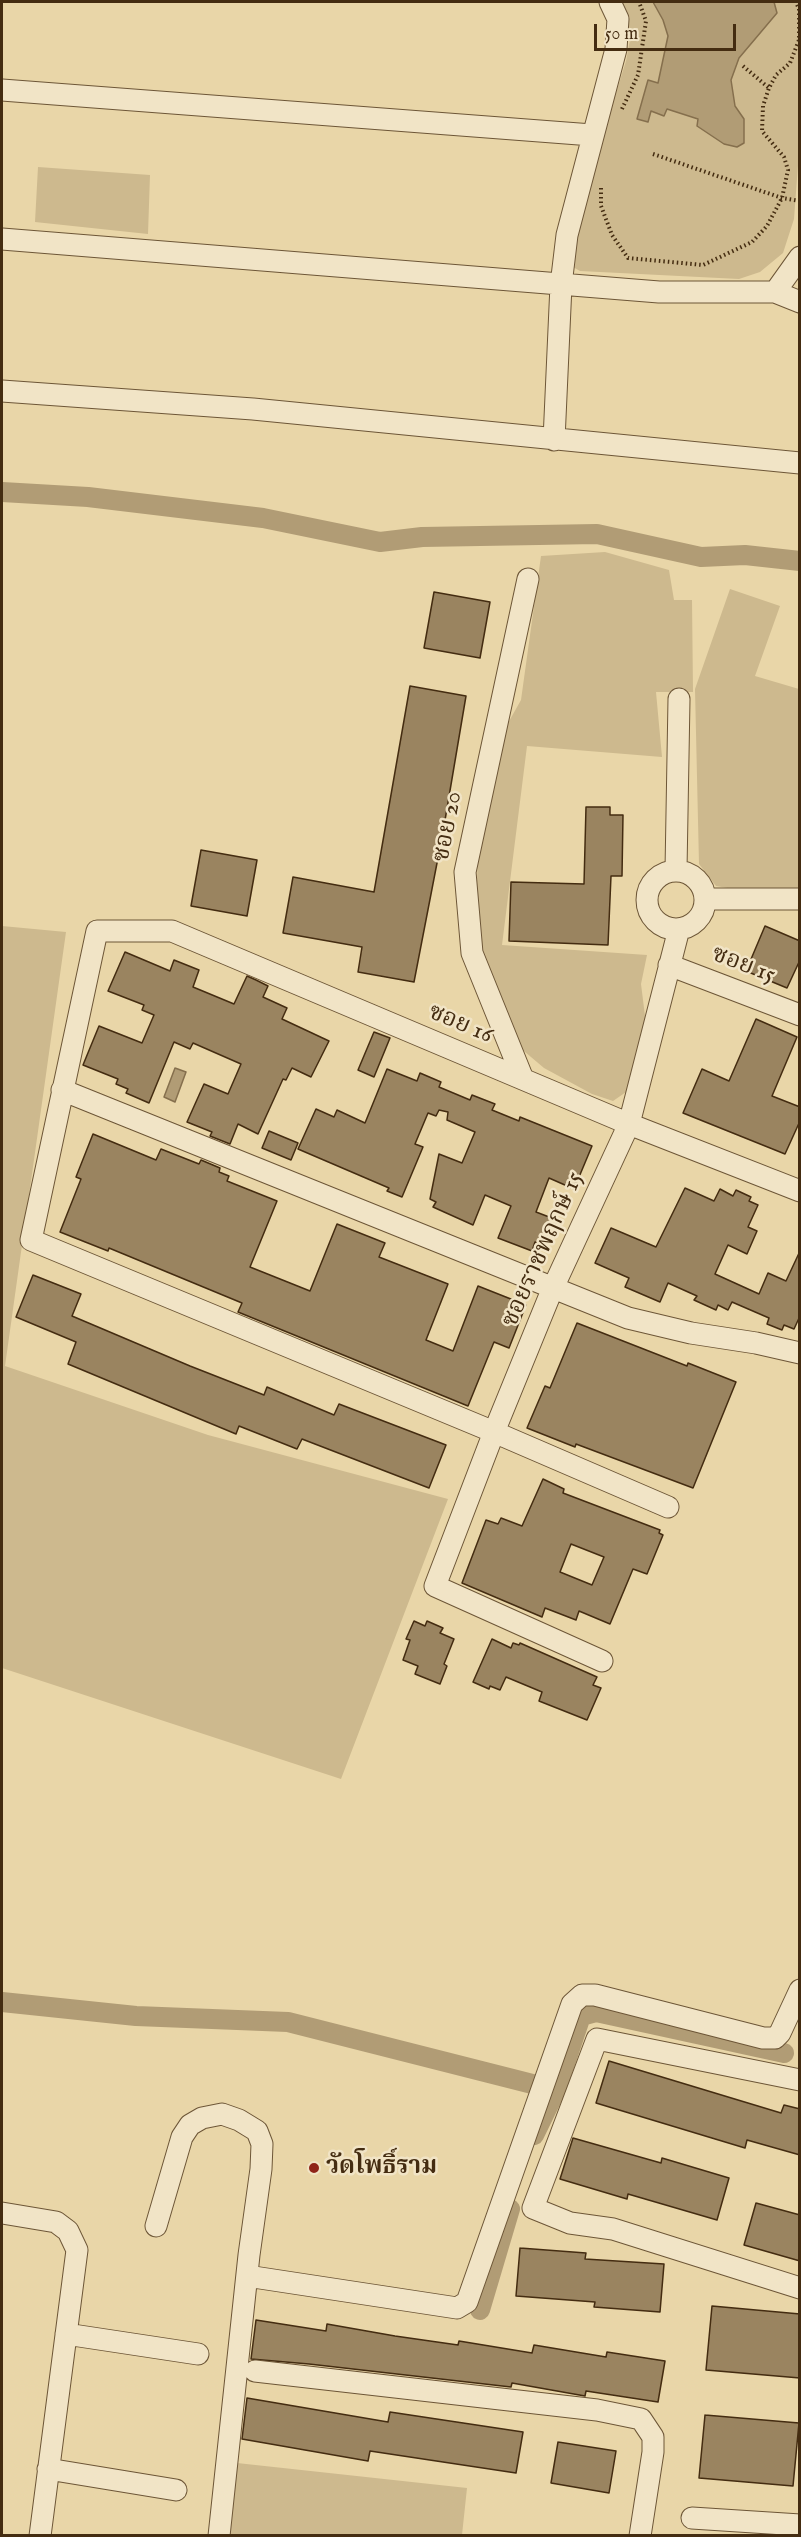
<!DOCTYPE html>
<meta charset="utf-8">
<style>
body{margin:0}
#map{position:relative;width:801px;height:2537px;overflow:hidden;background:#e9d6a8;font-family:"IM FELL English",serif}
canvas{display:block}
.frame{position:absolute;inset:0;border:3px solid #442c11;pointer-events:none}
.scale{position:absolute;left:594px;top:24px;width:142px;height:27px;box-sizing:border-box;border:3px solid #442c11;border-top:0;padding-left:8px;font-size:18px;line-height:21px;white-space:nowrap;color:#442c11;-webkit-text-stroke:4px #f1e4c6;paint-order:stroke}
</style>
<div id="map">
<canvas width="801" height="2537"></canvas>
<div class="frame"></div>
<div class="scale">50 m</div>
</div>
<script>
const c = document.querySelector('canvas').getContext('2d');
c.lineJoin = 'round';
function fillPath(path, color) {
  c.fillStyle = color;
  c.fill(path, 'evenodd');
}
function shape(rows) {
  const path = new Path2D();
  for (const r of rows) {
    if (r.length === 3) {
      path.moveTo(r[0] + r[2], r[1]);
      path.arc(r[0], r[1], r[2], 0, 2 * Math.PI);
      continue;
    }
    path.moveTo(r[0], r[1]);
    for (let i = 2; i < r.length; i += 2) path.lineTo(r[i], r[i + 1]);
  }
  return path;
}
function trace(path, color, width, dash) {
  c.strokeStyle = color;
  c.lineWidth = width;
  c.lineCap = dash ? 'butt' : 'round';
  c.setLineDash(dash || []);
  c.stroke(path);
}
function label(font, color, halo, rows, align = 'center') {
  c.font = font + ' "IM FELL English","Noto Serif Thai",serif';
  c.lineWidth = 5;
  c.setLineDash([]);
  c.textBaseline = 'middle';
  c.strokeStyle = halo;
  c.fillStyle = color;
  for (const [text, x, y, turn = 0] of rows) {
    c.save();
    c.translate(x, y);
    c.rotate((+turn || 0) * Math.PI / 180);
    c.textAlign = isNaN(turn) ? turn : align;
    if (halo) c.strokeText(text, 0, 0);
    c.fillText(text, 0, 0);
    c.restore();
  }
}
const green = shape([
 [622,2,799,2,799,152,794,219,783,253,760,272,739,279,580,271,573,267,574,240,583,198,626,61,631,34],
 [38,167,150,175,148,234,35,222],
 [605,552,669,570,674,600,692,600,693,692,656,692,662,757,527,746,502,945,647,955,641,984,646,1024,629,1090,613,1101,592,1094,544,1068,518,1046,475,936,478,851,503,732,521,700,541,556],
 [730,589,780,606,755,676,799,689,799,892,739,890,716,886,699,864,695,689],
 [2,926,66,932,5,1366,208,1435,448,1499,341,1779,2,1668],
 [237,2463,467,2488,462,2535,228,2536]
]);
const water = shape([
 [653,2,774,2,777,13,739,58,731,80,735,106,744,119,744,143,737,147,724,144,697,126,698,119,667,109,664,116,651,111,648,122,637,119,648,80,658,83,668,36,663,20,653,2],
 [175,1068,186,1072,175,1102,164,1097,175,1068]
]);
const canal = shape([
 [2,492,88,497,263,518,380,542,422,537,597,534,701,557,745,555,800,561],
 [2,2002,136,2016,288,2022,556,2090,581,2016,596,2012,784,2053],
 [534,2135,556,2090],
 [480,2310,510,2209]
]);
const building = shape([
 [434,592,490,602,480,658,424,648,434,592],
 [410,686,466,696,443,832,414,982,358,972,362,947,283,933,293,877,374,892,410,686],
 [586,807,610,807,610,815,623,815,622,876,611,876,608,945,509,941,511,882,584,884,586,807],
 [201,850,257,860,247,916,191,906,201,850],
 [765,926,800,941,800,960,787,988,746,971,765,926],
 [125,952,170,971,174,960,199,970,193,987,234,1004,247,976,256,980,268,986,263,997,287,1008,282,1019,329,1041,311,1077,292,1068,286,1080,283,1079,258,1134,238,1124,230,1144,210,1136,212,1132,187,1122,204,1084,228,1094,241,1064,193,1043,190,1049,174,1042,149,1103,126,1093,128,1089,116,1084,118,1079,83,1065,99,1026,142,1043,154,1015,142,1010,144,1005,108,991,125,952],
 [756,1019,797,1037,772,1096,800,1107,800,1121,785,1154,683,1113,702,1069,729,1081,756,1019],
 [374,1032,390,1038,374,1077,358,1070,374,1032],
 [387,1069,417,1081,420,1073,441,1082,439,1087,470,1100,472,1095,495,1104,492,1110,519,1121,520,1117,592,1146,574,1189,549,1178,536,1212,557,1220,546,1246,535,1242,532,1251,498,1238,511,1206,485,1195,473,1225,433,1207,436,1202,430,1199,439,1154,462,1163,475,1132,447,1120,448,1112,439,1110,436,1116,428,1113,415,1144,423,1147,402,1197,387,1191,389,1188,298,1149,316,1109,334,1117,337,1110,365,1123,387,1069],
 [269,1131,298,1143,291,1160,262,1148,269,1131],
 [93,1134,156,1160,161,1149,199,1164,201,1160,220,1168,219,1172,229,1176,227,1181,277,1201,250,1267,310,1291,337,1224,385,1243,379,1257,448,1284,426,1340,453,1351,478,1286,526,1305,509,1348,494,1342,468,1406,238,1312,242,1303,109,1248,108,1251,60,1232,81,1179,76,1177,93,1134],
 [685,1188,714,1201,720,1189,733,1196,736,1190,751,1197,749,1201,758,1205,748,1227,757,1231,747,1254,728,1245,715,1274,759,1294,768,1273,786,1281,800,1251,800,1316,794,1329,784,1325,782,1330,767,1324,769,1318,732,1302,728,1310,718,1305,716,1310,694,1300,697,1296,668,1283,660,1302,625,1287,629,1278,595,1263,611,1228,656,1247,685,1188],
 [33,1275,81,1294,72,1316,190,1366,264,1395,267,1387,334,1415,339,1404,446,1445,429,1488,302,1439,297,1449,239,1426,236,1434,68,1364,76,1342,16,1317,33,1275],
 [577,1323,687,1366,688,1363,736,1382,693,1488,576,1444,575,1447,527,1428,545,1386,550,1388,577,1323],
 [543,1479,564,1489,563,1493,660,1530,659,1533,663,1535,647,1574,633,1569,610,1624,579,1611,576,1620,545,1608,542,1617,462,1583,486,1520,498,1524,501,1518,522,1526,543,1479],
 [571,1544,604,1557,592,1585,560,1572,571,1544],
 [414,1621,425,1626,427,1621,443,1628,440,1633,454,1639,444,1664,447,1666,440,1684,415,1674,418,1666,403,1660,410,1640,406,1639,414,1621],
 [492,1639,511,1648,513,1643,519,1645,520,1643,597,1677,593,1685,601,1688,587,1720,539,1701,542,1692,506,1677,500,1690,490,1686,489,1689,473,1682,492,1639],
 [609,2061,781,2113,784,2105,800,2109,800,2155,747,2140,745,2148,596,2103,609,2061],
 [573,2138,661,2163,662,2158,729,2178,717,2220,628,2194,627,2199,560,2179,573,2138],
 [756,2203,800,2215,800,2261,744,2245,756,2203],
 [520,2248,586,2253,585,2259,664,2264,660,2312,594,2307,595,2302,516,2296,520,2248],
 [712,2306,800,2314,800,2378,706,2370,712,2306],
 [256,2320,326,2331,327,2324,395,2336,458,2345,459,2341,532,2353,534,2345,606,2357,607,2352,665,2361,658,2402,586,2391,585,2396,512,2383,511,2387,309,2364,251,2359,256,2320],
 [247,2398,388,2422,390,2412,523,2432,516,2473,370,2451,368,2461,242,2439,247,2398],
 [705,2415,799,2423,793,2486,699,2478,705,2415],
 [558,2442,616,2451,609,2493,551,2483,558,2442]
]);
const path = shape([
 [743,66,769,88],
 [622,109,638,75,646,21,639,2],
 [653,154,782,198,800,201],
 [601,188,601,206,612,235,628,258,703,265,752,242,767,226,782,198,788,170,784,157,762,131,763,106,769,88,776,75,790,63,799,40,799,9,796,2]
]);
const street = shape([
 [2,90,592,135],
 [2,239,659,292,775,292,800,257],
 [775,292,800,302],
 [2,391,253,409,800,463],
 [554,440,561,285,567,235,616,49,618,19,610,2],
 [676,870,679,699],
 [676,900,29],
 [705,899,800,899],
 [669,965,800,1015],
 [523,1079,472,953,465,872,528,579],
 [62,1090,628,1318,691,1333,756,1343,800,1353],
 [668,1507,494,1432,31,1240,97,931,172,931,629,1124,800,1191],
 [602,1661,435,1586,494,1432,552,1290,629,1124,679,929],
 [800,2080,597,2039,533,2208,570,2223,613,2229,800,2288],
 [2,2213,56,2222,68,2231,77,2250,40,2536],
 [156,2226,182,2137,190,2125,202,2118,222,2114,239,2120,257,2131,262,2144,261,2169,249,2255,219,2536],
 [247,2276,457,2308,467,2302,572,2004,582,1995,595,1995,763,2038,775,2038,780,2033,800,1990],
 [66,2334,198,2354],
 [255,2371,597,2410,641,2419,653,2437,653,2452,640,2536],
 [48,2469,176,2490],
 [692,2518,800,2525]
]);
const markers = [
 [314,2168,6,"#8f2418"]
];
const streetNames = [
 ["ซอย 20",449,827,-79],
 ["ซอย 15",743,966,21],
 ["ซอย 16",460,1025,23],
 ["ซอยราชพฤกษ์ 15",544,1250,-66]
];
const poiNames = [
 ["วัดโพธิ์ราม",326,2168]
];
fillPath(green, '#cdb98e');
fillPath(water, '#b19c75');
trace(water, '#856f4d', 1.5);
trace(canal, '#b19c75', 20);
fillPath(building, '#9a8460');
trace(building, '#442c11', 1.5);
trace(street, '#6d5637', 23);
trace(path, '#442c11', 4, [1.5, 3]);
trace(street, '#f1e4c6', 21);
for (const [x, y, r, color] of markers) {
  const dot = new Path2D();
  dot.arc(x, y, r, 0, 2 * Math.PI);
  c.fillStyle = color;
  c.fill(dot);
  trace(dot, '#f1e4c6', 2);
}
label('24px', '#442c11', '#f1e4c6', streetNames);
label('bold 24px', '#442c11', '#f1e4c6', poiNames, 'left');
</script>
